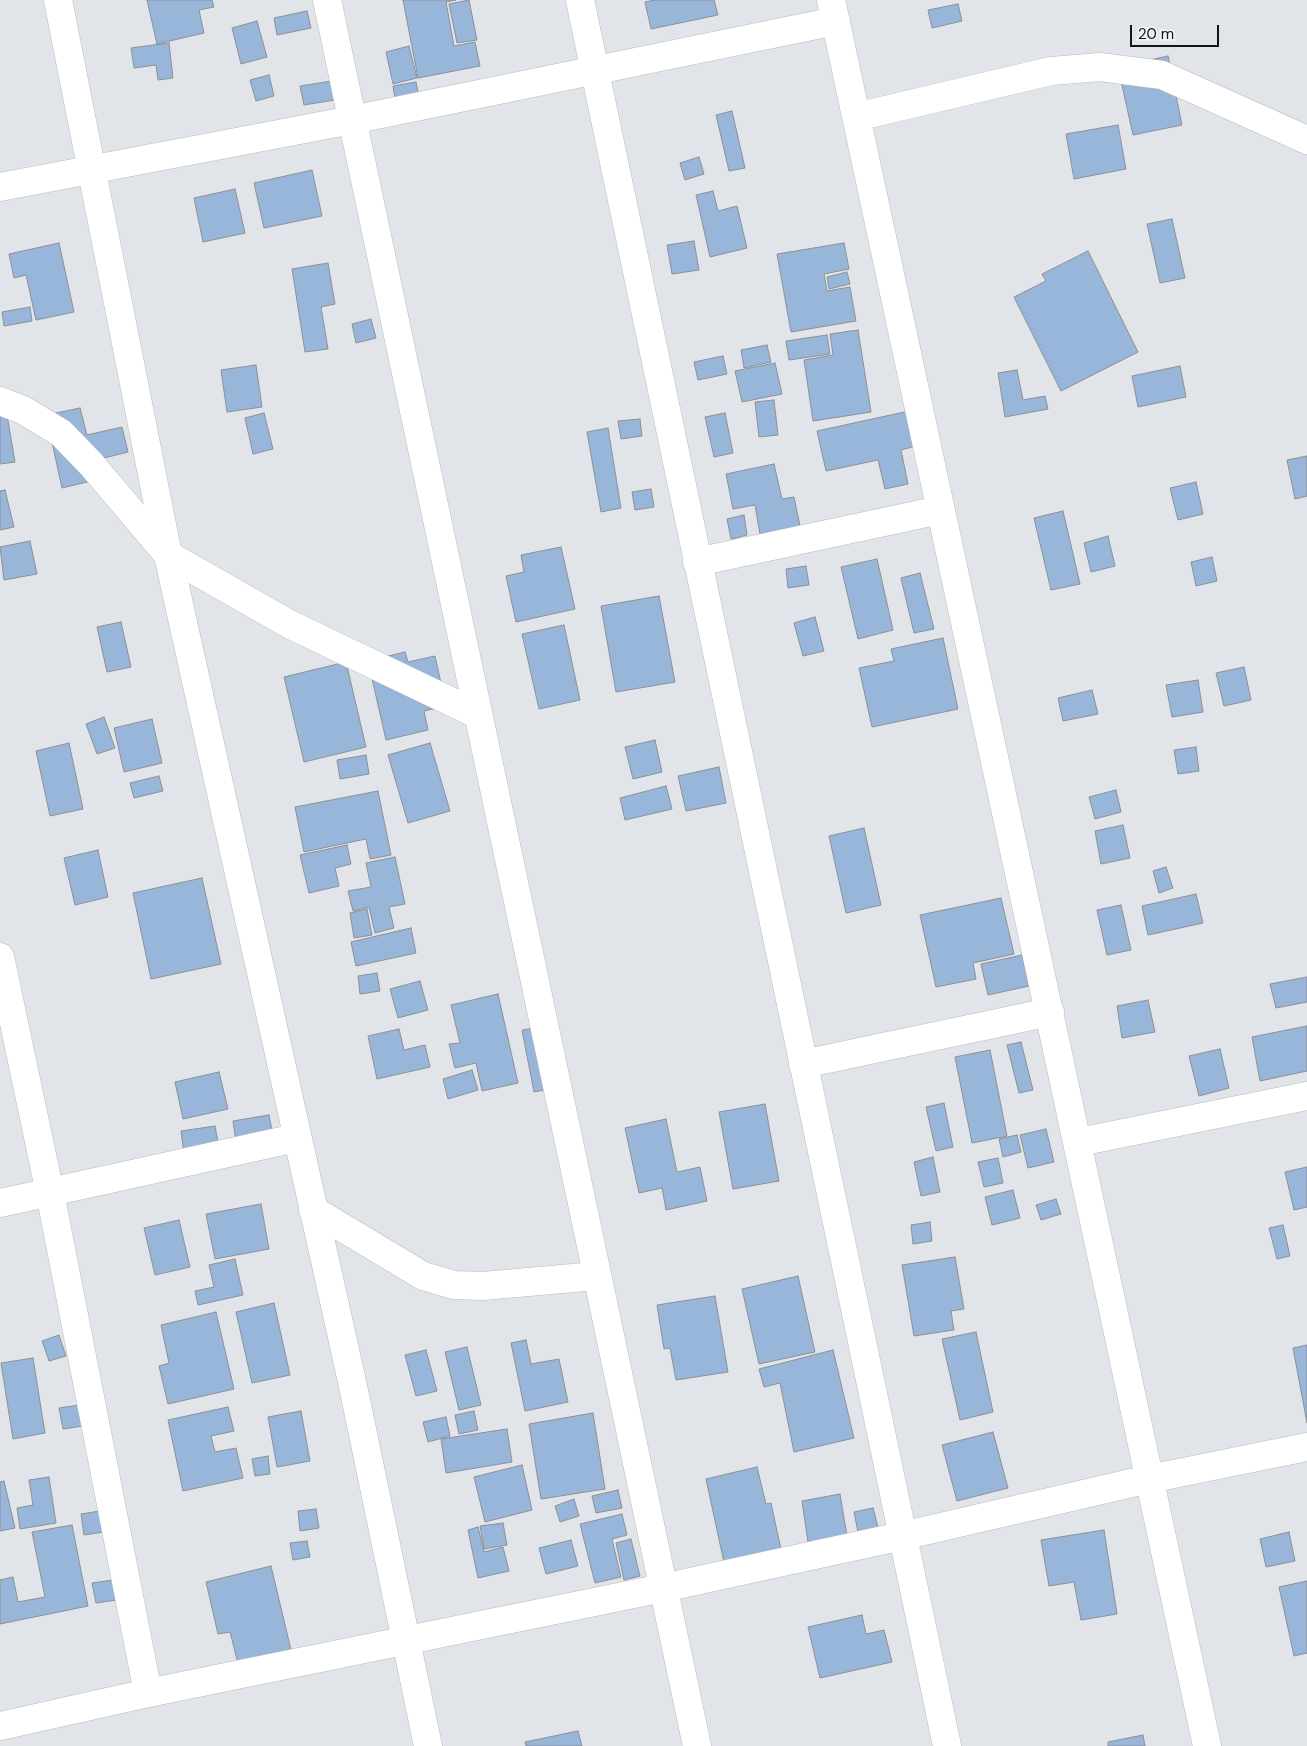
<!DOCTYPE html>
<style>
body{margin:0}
#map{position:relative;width:1307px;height:1746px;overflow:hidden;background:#e1e4e9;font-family:"DM Sans",sans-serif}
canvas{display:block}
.scale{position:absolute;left:1130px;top:25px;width:89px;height:22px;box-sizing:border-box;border:2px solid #131516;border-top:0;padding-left:6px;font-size:15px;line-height:18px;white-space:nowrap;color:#131516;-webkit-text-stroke:4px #eef1f6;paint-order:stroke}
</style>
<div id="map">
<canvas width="1307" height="1746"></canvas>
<div class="scale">20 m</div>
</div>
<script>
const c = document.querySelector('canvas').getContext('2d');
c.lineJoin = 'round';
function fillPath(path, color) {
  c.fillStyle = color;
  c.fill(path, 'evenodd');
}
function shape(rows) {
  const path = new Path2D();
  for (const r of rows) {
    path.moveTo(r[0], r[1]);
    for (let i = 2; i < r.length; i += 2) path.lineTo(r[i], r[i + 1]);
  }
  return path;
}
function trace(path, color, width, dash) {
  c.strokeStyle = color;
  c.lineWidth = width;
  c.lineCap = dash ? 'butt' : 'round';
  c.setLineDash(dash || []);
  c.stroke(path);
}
const building = shape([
 [147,0,212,0,214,7,199,10,204,33,157,44,147,0],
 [403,0,456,0,446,2,454,46,475,42,480,66,418,78,403,0],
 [469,0,477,40,457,43,449,4,469,0],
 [655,0,714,0,718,15,651,29,645,2,655,0],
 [958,4,962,21,932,28,928,10,958,4],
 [307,11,311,28,277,35,274,18,307,11],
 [257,21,267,57,241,64,232,28,257,21],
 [169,43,173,78,158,80,156,65,134,68,131,48,169,43],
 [409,46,417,78,393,84,386,52,409,46],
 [1168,56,1182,125,1133,135,1118,67,1168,56],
 [269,75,274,96,256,101,250,80,269,75],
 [344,79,347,98,304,105,300,86,344,79],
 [416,82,420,101,396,105,393,86,416,82],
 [732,111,745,168,729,171,716,115,732,111],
 [1118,125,1126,169,1074,179,1066,134,1118,125],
 [699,157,704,174,685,180,680,163,699,157],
 [312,170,322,216,264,228,254,183,312,170],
 [235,189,245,233,203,242,194,198,235,189],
 [713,191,718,211,737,206,747,248,710,257,696,195,713,191],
 [1172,219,1185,278,1160,283,1147,224,1172,219],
 [694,241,699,270,672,274,667,245,694,241],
 [59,243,74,312,36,320,26,275,14,278,9,254,59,243],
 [844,243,849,269,824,274,827,291,850,287,856,321,791,332,777,254,844,243],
 [1088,251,1138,352,1061,391,1014,297,1046,281,1042,274,1088,251],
 [328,263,335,304,321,307,328,349,305,352,292,269,328,263],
 [847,272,850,284,829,289,827,277,847,272],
 [30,307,32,321,4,326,2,312,30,307],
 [371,319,376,338,356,343,352,324,371,319],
 [858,330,871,412,813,421,804,360,833,355,830,334,858,330],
 [827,335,830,354,789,360,786,341,827,335],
 [767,345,771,362,744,368,741,350,767,345],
 [723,356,727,374,698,380,694,362,723,356],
 [775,363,782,394,742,402,735,371,775,363],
 [256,365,262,407,227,412,221,370,256,365],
 [1180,366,1186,397,1138,407,1132,376,1180,366],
 [1017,370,1023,400,1045,396,1048,409,1005,417,998,373,1017,370],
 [774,400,778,435,759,437,755,402,774,400],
 [80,408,87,435,122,427,128,452,104,458,108,477,62,488,46,415,80,408],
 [909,411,916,446,901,450,908,484,885,489,878,460,826,471,817,431,909,411],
 [264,413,273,449,253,454,245,418,264,413],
 [725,413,733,453,714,457,705,417,725,413],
 [7,415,15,462,0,464,0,416,7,415],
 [640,419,642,436,621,439,618,421,640,419],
 [608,428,621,508,601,512,587,432,608,428],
 [1307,456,1307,496,1295,499,1287,460,1307,456],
 [774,464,782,499,794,497,800,526,760,534,755,505,733,509,726,474,774,464],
 [1196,482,1203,514,1178,520,1170,488,1196,482],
 [651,489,654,507,635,510,632,492,651,489],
 [5,490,14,527,0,530,0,491,5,490],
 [1063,511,1080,584,1051,590,1034,518,1063,511],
 [744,515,747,535,731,539,727,519,744,515],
 [1108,536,1115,566,1091,572,1084,543,1108,536],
 [30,541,37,574,4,580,0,547,30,541],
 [561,547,575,609,516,622,506,576,524,572,521,555,561,547],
 [1212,557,1217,581,1196,586,1191,562,1212,557],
 [877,559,893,630,858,639,841,567,877,559],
 [806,566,809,585,788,588,786,569,806,566],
 [920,573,934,629,914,633,901,578,920,573],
 [659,596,675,682,616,692,601,606,659,596],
 [815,617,824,651,803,656,794,623,815,617],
 [121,622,131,667,107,672,97,627,121,622],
 [564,625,580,700,539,709,522,634,564,625],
 [943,638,958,709,872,727,859,668,894,661,891,649,943,638],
 [405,652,408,662,435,656,446,706,424,711,428,730,386,740,368,661,405,652],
 [346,662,366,747,304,762,284,677,346,662],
 [1244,667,1251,700,1224,706,1216,673,1244,667],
 [1198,680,1203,712,1172,717,1166,685,1198,680],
 [1092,690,1098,714,1063,721,1058,698,1092,690],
 [104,717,115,748,97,754,86,724,104,717],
 [152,719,162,763,124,772,114,728,152,719],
 [655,740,662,772,633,779,625,747,655,740],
 [69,743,83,809,50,816,36,751,69,743],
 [430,743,450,811,408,823,388,755,430,743],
 [1196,747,1199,771,1178,774,1174,750,1196,747],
 [366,755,369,774,340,779,337,760,366,755],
 [719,767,726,803,686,811,678,776,719,767],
 [159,776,163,791,134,798,130,783,159,776],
 [666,786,672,809,625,820,620,798,666,786],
 [1116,790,1121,812,1095,819,1089,797,1116,790],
 [378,791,391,855,370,859,366,839,304,852,295,807,378,791],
 [1123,825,1130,858,1101,864,1095,831,1123,825],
 [864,828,881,905,846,913,829,836,864,828],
 [347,845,351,864,335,868,339,886,309,893,300,855,347,845],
 [98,850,108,897,75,905,64,858,98,850],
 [395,857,405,904,389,907,394,928,375,933,369,907,353,911,348,891,371,887,366,863,395,857],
 [1166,867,1173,888,1159,893,1153,871,1166,867],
 [202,878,221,964,151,979,133,893,202,878],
 [1196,894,1203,923,1148,935,1142,906,1196,894],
 [1001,898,1014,954,973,963,976,979,936,987,920,915,1001,898],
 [1121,905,1131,950,1107,955,1097,910,1121,905],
 [367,909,372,935,354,938,350,913,367,909],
 [411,928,416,953,356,966,351,942,411,928],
 [1022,955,1029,986,988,995,981,964,1022,955],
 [377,973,380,991,360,994,358,976,377,973],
 [1307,977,1307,1002,1276,1008,1270,984,1307,977],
 [420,981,428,1010,398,1018,390,989,420,981],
 [498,994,518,1083,482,1091,476,1063,455,1068,449,1044,460,1043,451,1005,498,994],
 [1148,1000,1155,1032,1122,1038,1117,1006,1148,1000],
 [1307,1026,1307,1071,1260,1081,1252,1037,1307,1026],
 [541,1027,554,1088,534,1092,522,1030,541,1027],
 [399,1029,404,1050,425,1045,430,1067,377,1079,368,1036,399,1029],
 [1021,1042,1033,1090,1019,1093,1007,1045,1021,1042],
 [1220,1049,1229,1088,1199,1096,1189,1056,1220,1049],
 [990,1050,1007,1136,972,1143,955,1057,990,1050],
 [472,1070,478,1090,448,1099,443,1079,472,1070],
 [219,1072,228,1109,183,1119,175,1082,219,1072],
 [944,1103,953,1147,936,1151,926,1107,944,1103],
 [765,1104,779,1181,733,1189,719,1112,765,1104],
 [269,1115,273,1136,236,1142,233,1121,269,1115],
 [666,1119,677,1172,700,1167,707,1201,666,1210,662,1188,639,1193,625,1128,666,1119],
 [215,1126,219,1147,184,1153,181,1131,215,1126],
 [1046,1129,1054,1162,1028,1168,1020,1135,1046,1129],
 [1017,1135,1021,1152,1003,1157,999,1139,1017,1135],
 [933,1157,940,1192,921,1196,914,1162,933,1157],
 [998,1158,1003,1183,984,1187,978,1162,998,1158],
 [1307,1167,1307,1207,1294,1210,1285,1172,1307,1167],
 [1013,1190,1020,1218,992,1225,985,1197,1013,1190],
 [1056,1199,1061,1214,1041,1220,1036,1205,1056,1199],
 [261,1204,269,1249,215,1259,206,1214,261,1204],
 [179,1220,190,1267,155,1275,144,1228,179,1220],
 [930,1222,932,1241,913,1244,911,1225,930,1222],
 [1283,1225,1290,1256,1277,1259,1269,1228,1283,1225],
 [955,1257,964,1309,951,1311,954,1330,914,1336,902,1265,955,1257],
 [235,1259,243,1295,198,1305,195,1291,214,1287,209,1265,235,1259],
 [798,1276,815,1352,759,1364,742,1289,798,1276],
 [715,1296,728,1372,676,1380,670,1348,664,1349,657,1305,715,1296],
 [274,1303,290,1375,252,1383,236,1312,274,1303],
 [216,1312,234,1389,168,1404,159,1366,169,1363,161,1325,216,1312],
 [976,1332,993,1412,960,1420,942,1339,976,1332],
 [59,1335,66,1356,49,1361,42,1341,59,1335],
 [526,1340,531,1364,559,1359,568,1402,525,1411,511,1343,526,1340],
 [1307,1345,1307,1423,1293,1348,1307,1345],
 [467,1347,481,1405,459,1410,445,1352,467,1347],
 [426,1350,437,1391,416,1396,405,1355,426,1350],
 [833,1350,854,1438,794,1452,780,1383,764,1387,759,1369,833,1350],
 [33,1358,45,1433,13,1439,1,1363,33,1358],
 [79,1405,83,1426,63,1429,59,1408,79,1405],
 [228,1407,234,1431,211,1436,215,1452,236,1448,243,1478,183,1491,168,1420,228,1407],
 [301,1411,310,1461,277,1467,268,1417,301,1411],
 [474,1411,478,1430,459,1434,455,1415,474,1411],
 [593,1413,605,1489,541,1499,529,1424,593,1413],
 [446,1417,450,1436,428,1442,423,1422,446,1417],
 [507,1429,512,1462,446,1473,441,1439,507,1429],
 [993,1432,1008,1488,957,1501,942,1445,993,1432],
 [268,1456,270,1474,255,1476,252,1459,268,1456],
 [522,1465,532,1510,485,1522,474,1477,522,1465],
 [757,1467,766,1504,771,1503,782,1554,725,1567,706,1479,757,1467],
 [49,1477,56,1523,20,1529,17,1508,33,1505,29,1480,49,1477],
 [4,1481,15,1528,0,1531,0,1482,4,1481],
 [618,1490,622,1508,596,1513,592,1496,618,1490],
 [840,1494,847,1536,808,1542,802,1501,840,1494],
 [574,1499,579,1516,560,1522,555,1506,574,1499],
 [873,1508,878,1527,858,1532,854,1512,873,1508],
 [316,1509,319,1528,300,1531,298,1511,316,1509],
 [100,1511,104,1532,84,1535,81,1514,100,1511],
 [622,1514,627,1535,612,1539,621,1577,595,1583,580,1524,622,1514],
 [503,1523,507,1545,484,1549,480,1526,503,1523],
 [72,1525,88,1606,0,1624,0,1580,13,1577,18,1602,45,1597,32,1532,72,1525],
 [478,1527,484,1552,503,1547,509,1571,478,1578,468,1530,478,1527],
 [1104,1530,1117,1614,1081,1620,1074,1582,1049,1586,1041,1540,1104,1530],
 [1289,1532,1295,1561,1266,1567,1260,1539,1289,1532],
 [631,1539,640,1576,624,1580,616,1543,631,1539],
 [571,1540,578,1566,546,1574,539,1548,571,1540],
 [307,1541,310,1557,293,1560,290,1543,307,1541],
 [271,1566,292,1654,239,1667,230,1632,218,1634,206,1582,271,1566],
 [113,1580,117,1600,96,1603,92,1583,113,1580],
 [1307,1581,1307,1653,1294,1656,1279,1587,1307,1581],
 [862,1615,866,1634,884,1630,892,1662,820,1678,808,1627,862,1615],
 [578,1731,582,1746,526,1746,525,1742,578,1731],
 [1143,1735,1145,1746,1108,1746,1108,1742,1143,1735]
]);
const minor = shape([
 [58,0,168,555,353,1386,428,1746],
 [327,0,697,1746],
 [580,0,947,1746],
 [831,0,1207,1746],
 [856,117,1051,71,1100,67,1162,75,1307,140],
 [0,187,352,120,836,21],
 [0,401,23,410,61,433,91,464,168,555,289,624,477,714],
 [697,562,940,510],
 [0,957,50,1193,148,1693],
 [803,1064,1050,1012],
 [1079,1142,1307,1096],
 [0,1203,296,1138],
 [313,1210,423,1276,454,1285,483,1286,596,1276],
 [0,1726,148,1693,663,1588,902,1536,1149,1479,1307,1447]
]);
fillPath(building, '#98b5da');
trace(building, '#8d9094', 1);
trace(minor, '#b8bbc0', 29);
trace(minor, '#fff', 28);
</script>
